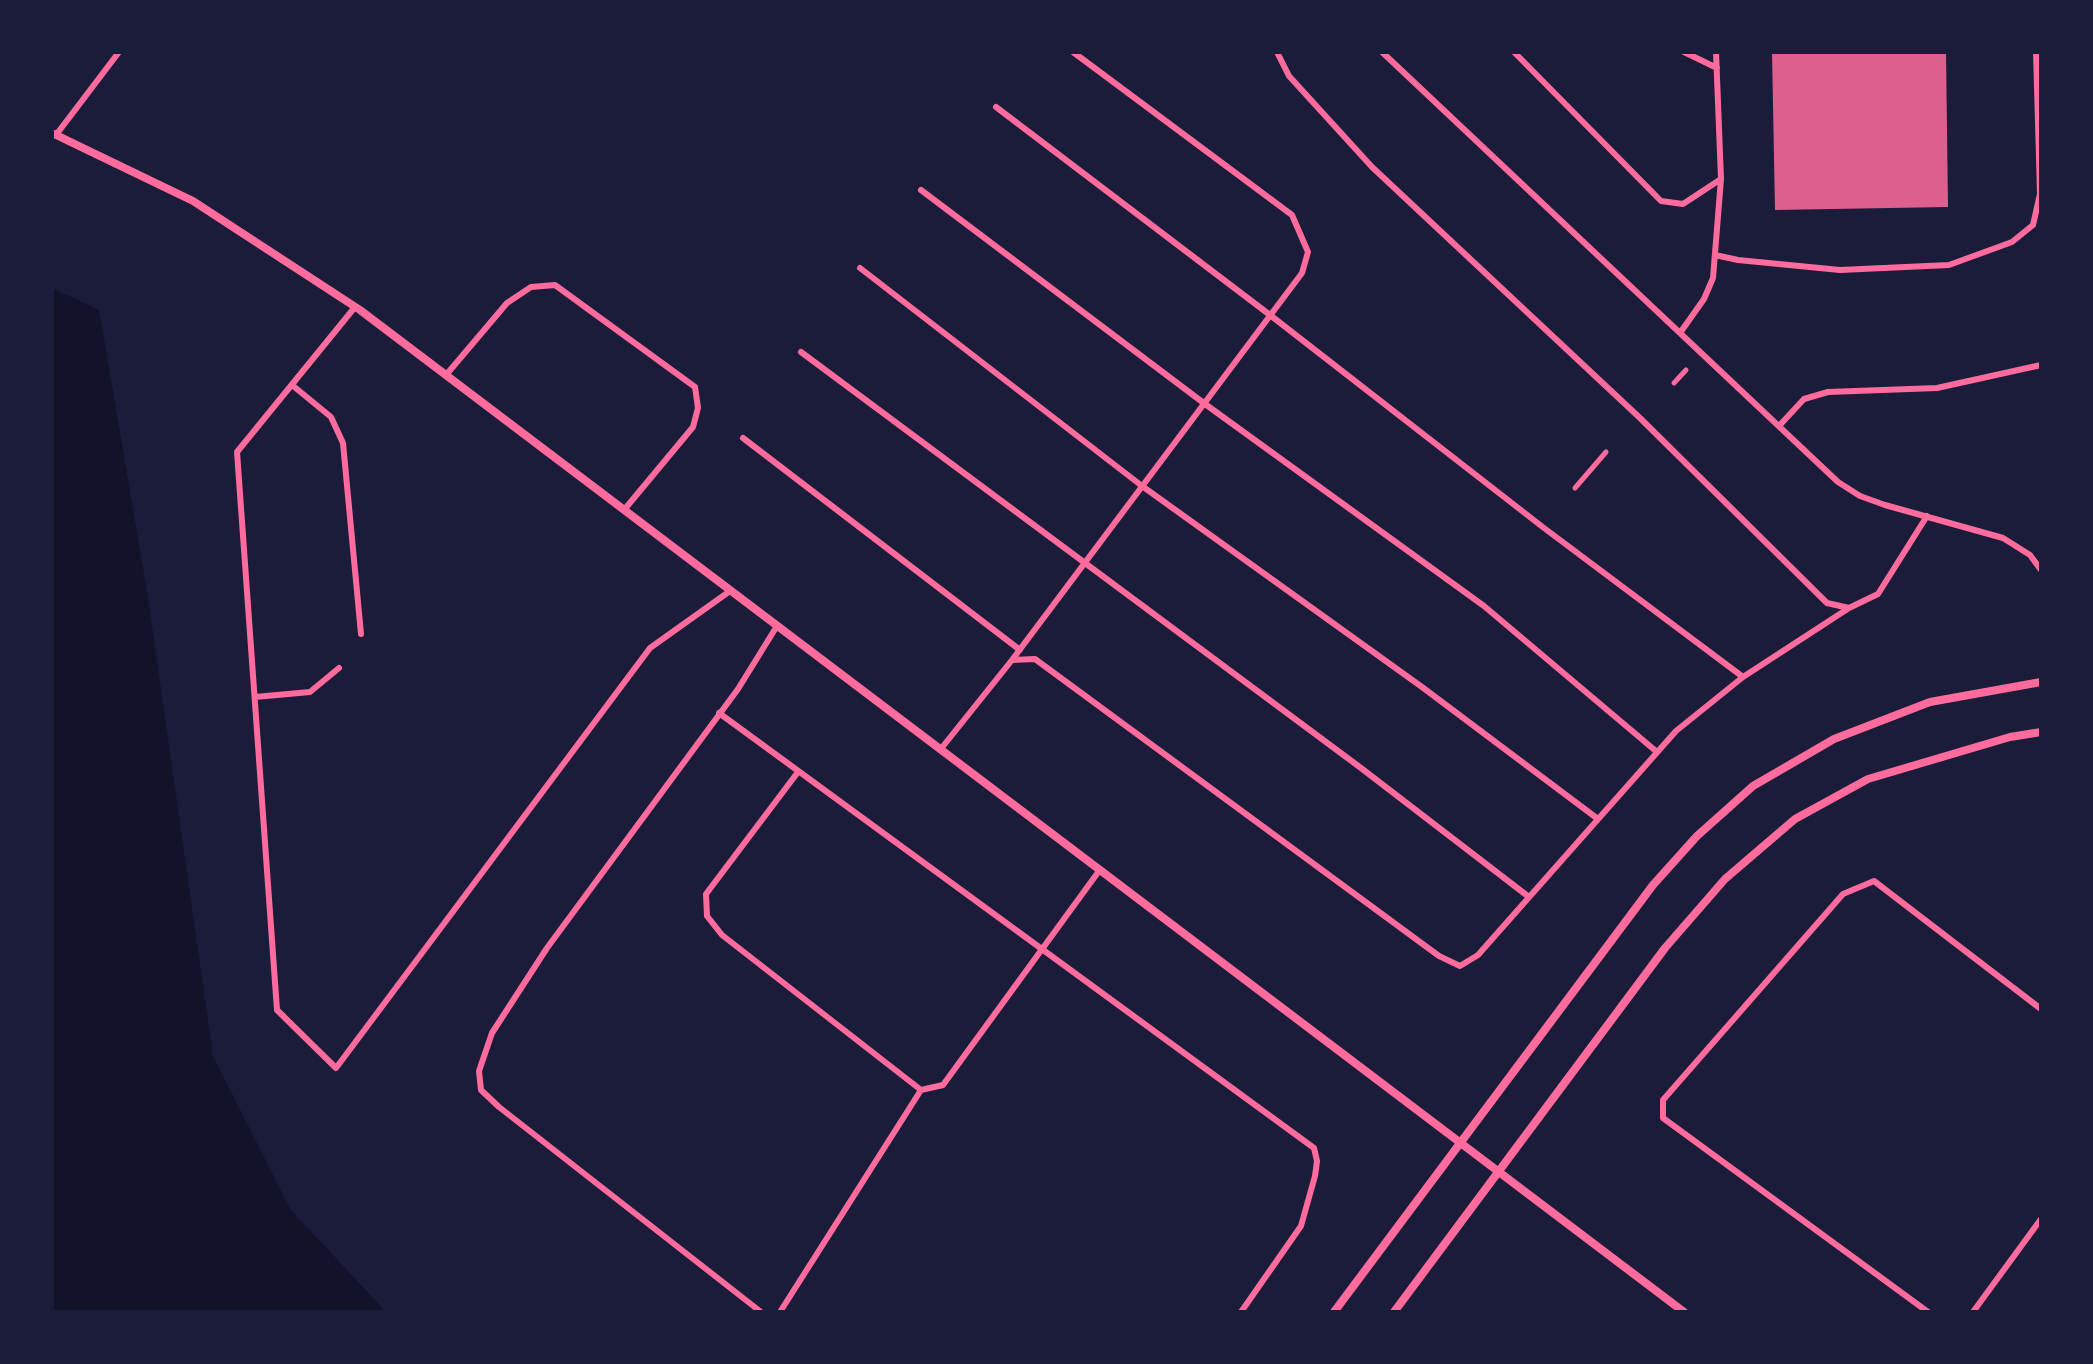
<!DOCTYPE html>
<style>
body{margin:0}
#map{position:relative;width:2093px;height:1364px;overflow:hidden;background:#1b1b3a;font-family:Figtree,sans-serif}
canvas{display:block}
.frame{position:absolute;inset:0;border:54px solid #1b1b3a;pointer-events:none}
</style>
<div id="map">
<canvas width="2093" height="1364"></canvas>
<div class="frame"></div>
</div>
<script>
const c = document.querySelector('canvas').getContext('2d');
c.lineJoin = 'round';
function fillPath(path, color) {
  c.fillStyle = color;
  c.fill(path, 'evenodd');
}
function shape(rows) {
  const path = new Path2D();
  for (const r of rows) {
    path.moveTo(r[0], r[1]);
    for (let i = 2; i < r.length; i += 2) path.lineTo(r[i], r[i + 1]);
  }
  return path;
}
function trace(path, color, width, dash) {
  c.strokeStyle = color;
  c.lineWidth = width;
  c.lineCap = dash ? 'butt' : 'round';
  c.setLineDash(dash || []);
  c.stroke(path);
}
const water = shape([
 [52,288,99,310,147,591,213,1056,290,1209,386,1312,52,1312]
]);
const building = shape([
 [1772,52,1946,52,1948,207,1775,210]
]);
const path = shape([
 [1674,383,1686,370],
 [1575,488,1606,452]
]);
const service = shape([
 [1277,52,1289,76,1372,167,1640,418,1827,603,1849,608,1878,594,1927,516],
 [1382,52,1838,482,1860,496,1885,505,2003,538,2030,555,2041,570],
 [1514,52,1661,201,1683,204,1721,179],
 [1684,52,1717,68],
 [996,107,1270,315,1544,528,1743,677],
 [56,135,119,52],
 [921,190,1205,404,1484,606,1657,752],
 [1715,255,1738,260,1840,270,1949,265,2012,242,2033,225,2040,194,2036,52],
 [860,268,1142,486,1422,687,1598,819],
 [355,307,237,452,277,1010,336,1068,650,648,730,591],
 [1680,333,1704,299,1713,278,1721,179,1716,52],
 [801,352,1361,768,1529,897],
 [446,375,507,303,531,287,555,285,695,387,698,408,693,427,624,510],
 [292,385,331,417,343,443,361,634],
 [1779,426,1804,399,1828,392,1937,388,2041,365],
 [743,438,1020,650],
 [1012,660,1302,273,1308,252,1292,215,1073,52],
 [255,697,310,692,339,668],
 [719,713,1314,1148,1317,1161,1315,1176,1301,1226,1241,1312],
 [940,750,1012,660,1035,659,1439,956,1460,966,1478,955,1676,731,1743,677,1849,608],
 [798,772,706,894,707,916,722,935,921,1090,943,1085,1099,871],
 [761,1312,499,1107,481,1090,479,1071,492,1033,547,948,738,689,777,626],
 [780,1312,921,1090],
 [1928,1312,1663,1118,1663,1100,1843,894,1874,881,2041,1009],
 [1973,1312,2041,1219]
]);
const minor = shape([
 [52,133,193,201,360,310,1684,1312],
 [1334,1312,1653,885,1697,836,1753,786,1834,739,1930,702,2041,682],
 [1394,1312,1665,948,1725,879,1795,819,1868,779,2010,737,2041,732]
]);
fillPath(water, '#12122b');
fillPath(building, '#dd5f8e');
trace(path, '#ff6b9d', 5);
trace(service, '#ff6b9d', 6);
trace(minor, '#ff6b9d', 8);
</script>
